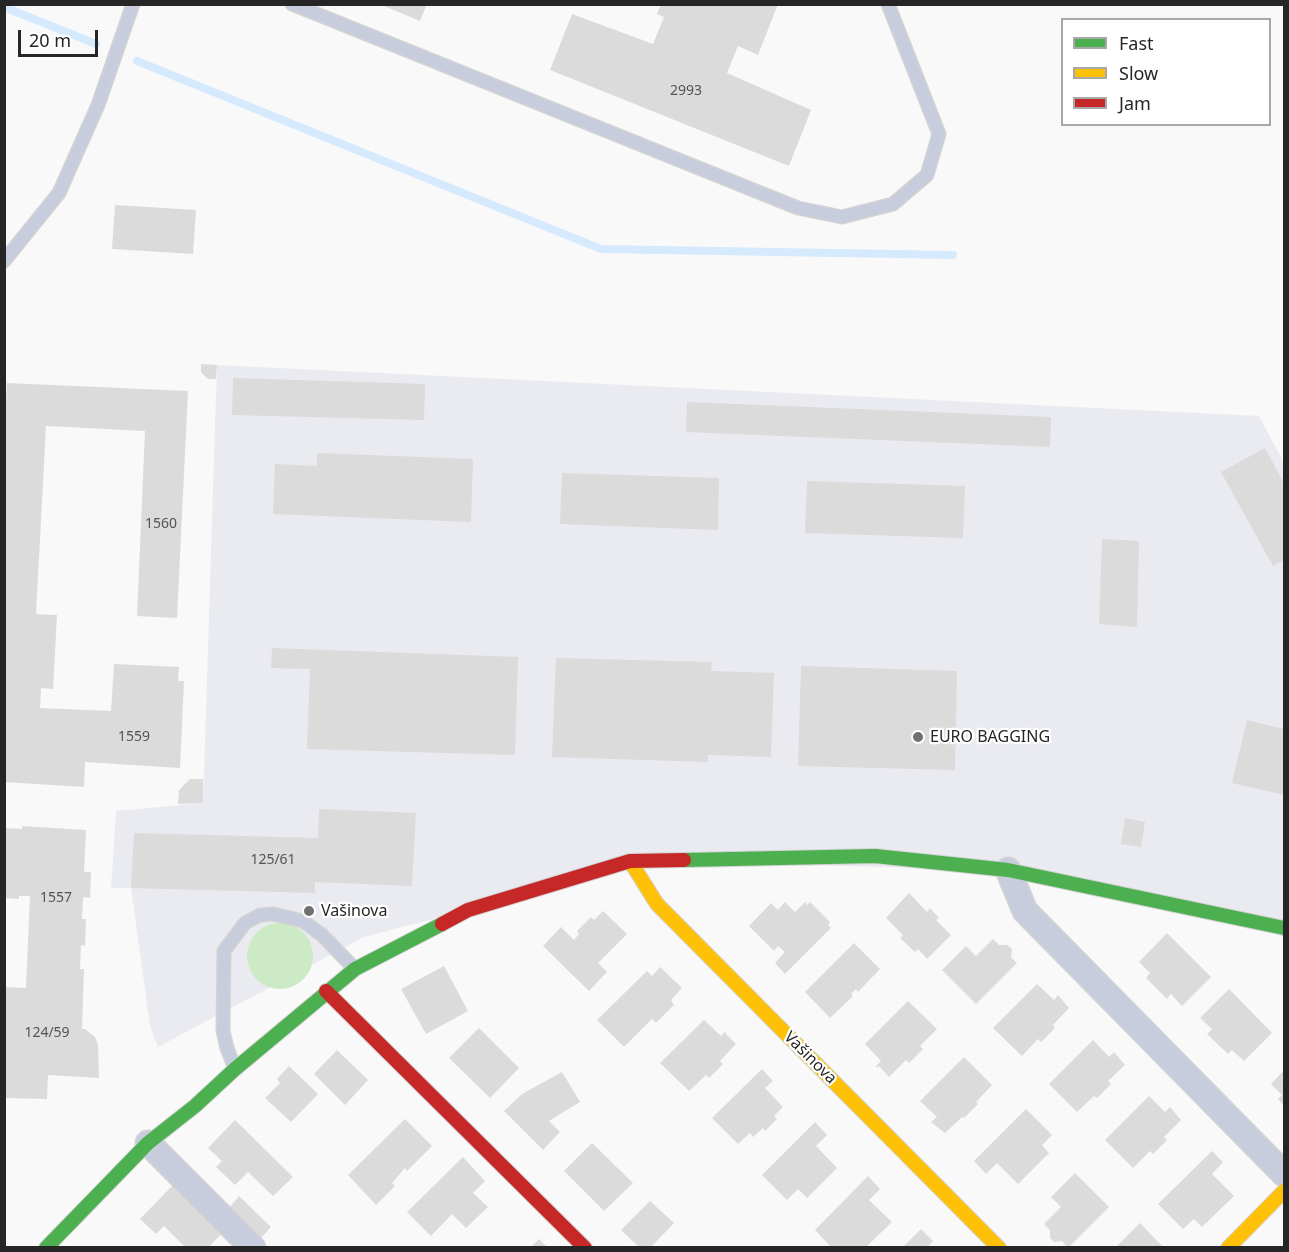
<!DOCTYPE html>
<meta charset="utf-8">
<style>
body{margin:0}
#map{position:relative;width:1289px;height:1252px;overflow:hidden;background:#f9f9fa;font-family:"Noto Sans",sans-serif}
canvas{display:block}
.frame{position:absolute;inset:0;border:6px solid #262627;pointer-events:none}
.legend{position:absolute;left:1061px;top:18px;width:210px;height:108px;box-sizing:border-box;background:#fff;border:2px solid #a8a8a9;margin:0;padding:8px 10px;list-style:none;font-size:18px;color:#262627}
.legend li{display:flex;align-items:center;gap:12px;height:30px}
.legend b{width:30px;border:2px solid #a8a8a9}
.scale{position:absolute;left:18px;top:30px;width:80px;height:27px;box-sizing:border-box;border:3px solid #262627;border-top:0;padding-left:8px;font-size:18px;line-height:21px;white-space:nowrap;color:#262627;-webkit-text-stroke:4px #fff;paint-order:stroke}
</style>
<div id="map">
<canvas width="1289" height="1252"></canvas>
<div class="frame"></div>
<ul class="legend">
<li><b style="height:8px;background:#4caf50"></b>Fast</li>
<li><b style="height:8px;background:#ffc107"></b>Slow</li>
<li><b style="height:8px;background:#c62828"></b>Jam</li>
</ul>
<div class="scale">20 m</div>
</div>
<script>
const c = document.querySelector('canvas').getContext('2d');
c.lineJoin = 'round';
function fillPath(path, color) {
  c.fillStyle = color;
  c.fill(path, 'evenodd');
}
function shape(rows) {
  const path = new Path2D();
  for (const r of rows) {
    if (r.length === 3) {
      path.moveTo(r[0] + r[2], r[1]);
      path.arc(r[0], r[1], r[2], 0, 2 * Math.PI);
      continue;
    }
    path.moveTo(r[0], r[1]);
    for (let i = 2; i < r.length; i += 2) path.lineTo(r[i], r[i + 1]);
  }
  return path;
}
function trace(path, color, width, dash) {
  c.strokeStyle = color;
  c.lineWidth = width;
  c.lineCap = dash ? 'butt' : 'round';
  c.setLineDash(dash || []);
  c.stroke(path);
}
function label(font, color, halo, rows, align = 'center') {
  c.font = font + ' "Noto Sans",sans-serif';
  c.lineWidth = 4.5;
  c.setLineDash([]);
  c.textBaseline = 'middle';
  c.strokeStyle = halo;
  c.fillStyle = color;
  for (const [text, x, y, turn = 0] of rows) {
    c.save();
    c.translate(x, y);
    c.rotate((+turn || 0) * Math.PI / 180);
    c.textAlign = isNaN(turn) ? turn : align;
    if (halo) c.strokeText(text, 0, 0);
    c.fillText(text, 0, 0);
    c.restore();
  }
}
const built = shape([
 [217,365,1259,416,1284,463,1284,929,1008,870,630,861,468,910,364,937,158,1047,150,1026,131,888,111,888,116,811,203,803]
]);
const green = shape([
 [280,956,33]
]);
const stream = shape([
 [4,7,96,44],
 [137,61,601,249,953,255]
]);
const building = shape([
 [379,4,427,4,420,21],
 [661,4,778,4,758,55,738,46,727,73,811,110,789,166,550,70,572,14,653,44,664,17,657,14],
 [115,205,196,210,193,254,112,249],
 [201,364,217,365,216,379,208,379,201,372],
 [233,378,425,384,424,420,232,415],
 [7,383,188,391,177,618,137,616,145,431,46,426,36,614,57,615,53,689,41,688,40,708,111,711,114,664,179,667,178,681,184,681,180,768,85,762,84,787,4,782,4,435],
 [687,402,1051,417,1050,447,686,432],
 [1265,448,1284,484,1284,560,1273,566,1221,472],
 [317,453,473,459,471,522,273,514,275,464,317,466],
 [562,473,719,478,718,530,560,524],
 [807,481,965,486,963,538,805,533],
 [1102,539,1139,541,1137,627,1099,624],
 [272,648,518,657,515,755,307,749,310,669,271,668],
 [556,658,712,662,711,671,774,673,771,757,708,755,708,762,552,757],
 [801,666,957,671,955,770,798,766],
 [1247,720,1284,729,1284,795,1232,783],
 [190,779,203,779,203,803,178,804,179,790],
 [319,809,416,813,412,886,315,882,315,893,131,888,134,833,318,838],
 [1125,818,1145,822,1141,847,1121,844],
 [22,826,86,830,84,872,91,872,90,898,83,897,82,919,86,919,85,946,81,945,80,969,84,969,82,1029,85,1029,95,1037,98,1045,99,1078,48,1075,47,1099,4,1098,4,987,26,988,30,896,19,896,19,899,4,898,4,828,22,829],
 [909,893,927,912,930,908,939,918,936,920,951,935,927,959,918,949,915,952,900,938,903,935,886,918],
 [785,902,795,912,805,902,807,905,810,902,830,922,828,925,831,928,785,974,775,963,785,952,778,946,774,951,749,926,771,903,778,910],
 [603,911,627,934,598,963,607,972,589,991,543,946,561,927,574,940,579,934,577,931,591,917,594,920],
 [1167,933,1211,977,1182,1006,1171,994,1167,999,1146,978,1150,973,1139,962],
 [993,939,999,945,1007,945,1012,949,1011,957,1017,963,976,1004,942,970,966,946,976,956],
 [854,943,880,969,858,992,856,989,851,994,853,996,830,1018,805,992],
 [444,966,468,1011,426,1034,401,989],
 [660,967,682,988,671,1000,674,1005,656,1023,652,1019,624,1047,597,1020,647,971,652,976],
 [1037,984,1054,1000,1058,995,1069,1008,1053,1025,1055,1028,1041,1042,1038,1039,1022,1056,993,1028],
 [1229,989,1272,1033,1244,1061,1232,1050,1228,1054,1207,1034,1212,1029,1200,1018],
 [908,1001,937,1029,920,1046,923,1049,909,1063,906,1060,889,1077,879,1066,877,1068,876,1066,881,1061,865,1044],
 [704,1020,721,1036,726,1031,726,1034,736,1044,720,1061,723,1064,709,1078,706,1075,689,1091,660,1063],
 [479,1028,519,1068,490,1098,449,1058],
 [1093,1040,1109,1057,1114,1052,1125,1065,1108,1081,1111,1084,1097,1098,1094,1096,1077,1112,1049,1084],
 [337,1050,368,1080,345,1105,314,1074],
 [964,1057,992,1085,976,1102,978,1104,964,1118,962,1117,945,1133,931,1122,937,1117,920,1101],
 [289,1066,318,1094,291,1122,265,1098,280,1083,277,1079],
 [762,1069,773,1081,765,1088,783,1107,774,1116,777,1119,765,1131,763,1128,753,1137,750,1133,738,1144,712,1118],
 [1284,1070,1284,1106,1278,1099,1282,1095,1271,1084],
 [562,1072,580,1102,549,1121,560,1132,543,1150,504,1111,522,1094],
 [1149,1096,1165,1112,1170,1107,1181,1120,1164,1137,1167,1140,1153,1154,1150,1151,1133,1168,1105,1140],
 [1026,1109,1052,1135,1042,1145,1049,1153,1018,1184,997,1163,986,1174,974,1161],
 [405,1119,432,1146,407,1171,405,1168,392,1183,395,1186,376,1205,348,1175],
 [235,1120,293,1177,273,1196,248,1172,235,1185,216,1167,222,1161,208,1148],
 [815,1122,827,1135,816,1146,837,1168,807,1198,798,1189,787,1200,762,1175],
 [592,1143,633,1183,604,1211,564,1171],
 [1212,1151,1223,1162,1212,1174,1234,1196,1202,1227,1194,1219,1183,1229,1158,1204],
 [463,1157,485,1181,473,1193,488,1207,466,1228,452,1214,431,1236,407,1212],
 [1075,1173,1109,1207,1068,1248,1062,1241,1054,1242,1050,1238,1050,1230,1044,1224,1061,1207,1051,1197],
 [868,1176,880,1189,869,1200,892,1222,865,1248,832,1248,815,1230],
 [173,1185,222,1233,208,1248,186,1248,164,1226,156,1234,140,1219],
 [239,1196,271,1227,261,1238,230,1207],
 [650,1201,674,1223,650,1248,640,1248,621,1230],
 [1140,1223,1164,1248,1115,1248],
 [921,1229,933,1241,927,1248,902,1248],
 [539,1239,548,1248,530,1248]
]);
const lane = shape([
 [292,4,798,208,842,217,893,204,927,175,939,134,888,4],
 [4,261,59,193,98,105,133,4],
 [234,1066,227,1048,223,1031,224,951,245,923,260,915,273,914,303,921,322,935,354,968]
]);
const street = shape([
 [1008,870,1025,911,1284,1174],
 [148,1143,253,1248]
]);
const fast = shape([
 [684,860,875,856,1008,870,1284,928],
 [46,1248,148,1143,195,1106,235,1069,355,969,442,924]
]);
const slow = shape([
 [630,861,657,904,999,1248],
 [1228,1248,1284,1191]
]);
const jam = shape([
 [442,924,468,910,630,861,684,860],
 [326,991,585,1248]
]);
const markers = [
 [918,737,6,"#707071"],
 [309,911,6,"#707071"]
];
const numberNames = [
 ["2993",686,91],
 ["1560",161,524],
 ["1559",134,737],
 ["125/61",273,860],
 ["1557",56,898],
 ["124/59",47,1033]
];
const poiNames = [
 ["EURO BAGGING",930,737],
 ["Vašinova",321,911]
];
const streetNames = [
 ["Vašinova",810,1058,45]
];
fillPath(built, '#eaeaf1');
fillPath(green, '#cceac4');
trace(stream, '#d6eafd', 8);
fillPath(building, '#dbdbdc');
trace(lane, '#d3d3d4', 15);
trace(street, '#d3d3d4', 27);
trace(fast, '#d3d3d4', 16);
trace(slow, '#d3d3d4', 16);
trace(jam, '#d3d3d4', 16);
trace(lane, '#c7cddd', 12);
trace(street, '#c7cddd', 24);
trace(fast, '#4caf50', 14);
trace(slow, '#ffc107', 14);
trace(jam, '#c62828', 14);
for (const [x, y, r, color] of markers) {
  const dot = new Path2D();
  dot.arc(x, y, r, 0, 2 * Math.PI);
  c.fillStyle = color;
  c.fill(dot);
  trace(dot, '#fff', 2);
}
label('14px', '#535354', null, numberNames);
label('16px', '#262627', '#fff', poiNames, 'left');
label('16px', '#262627', '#fff', streetNames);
</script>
